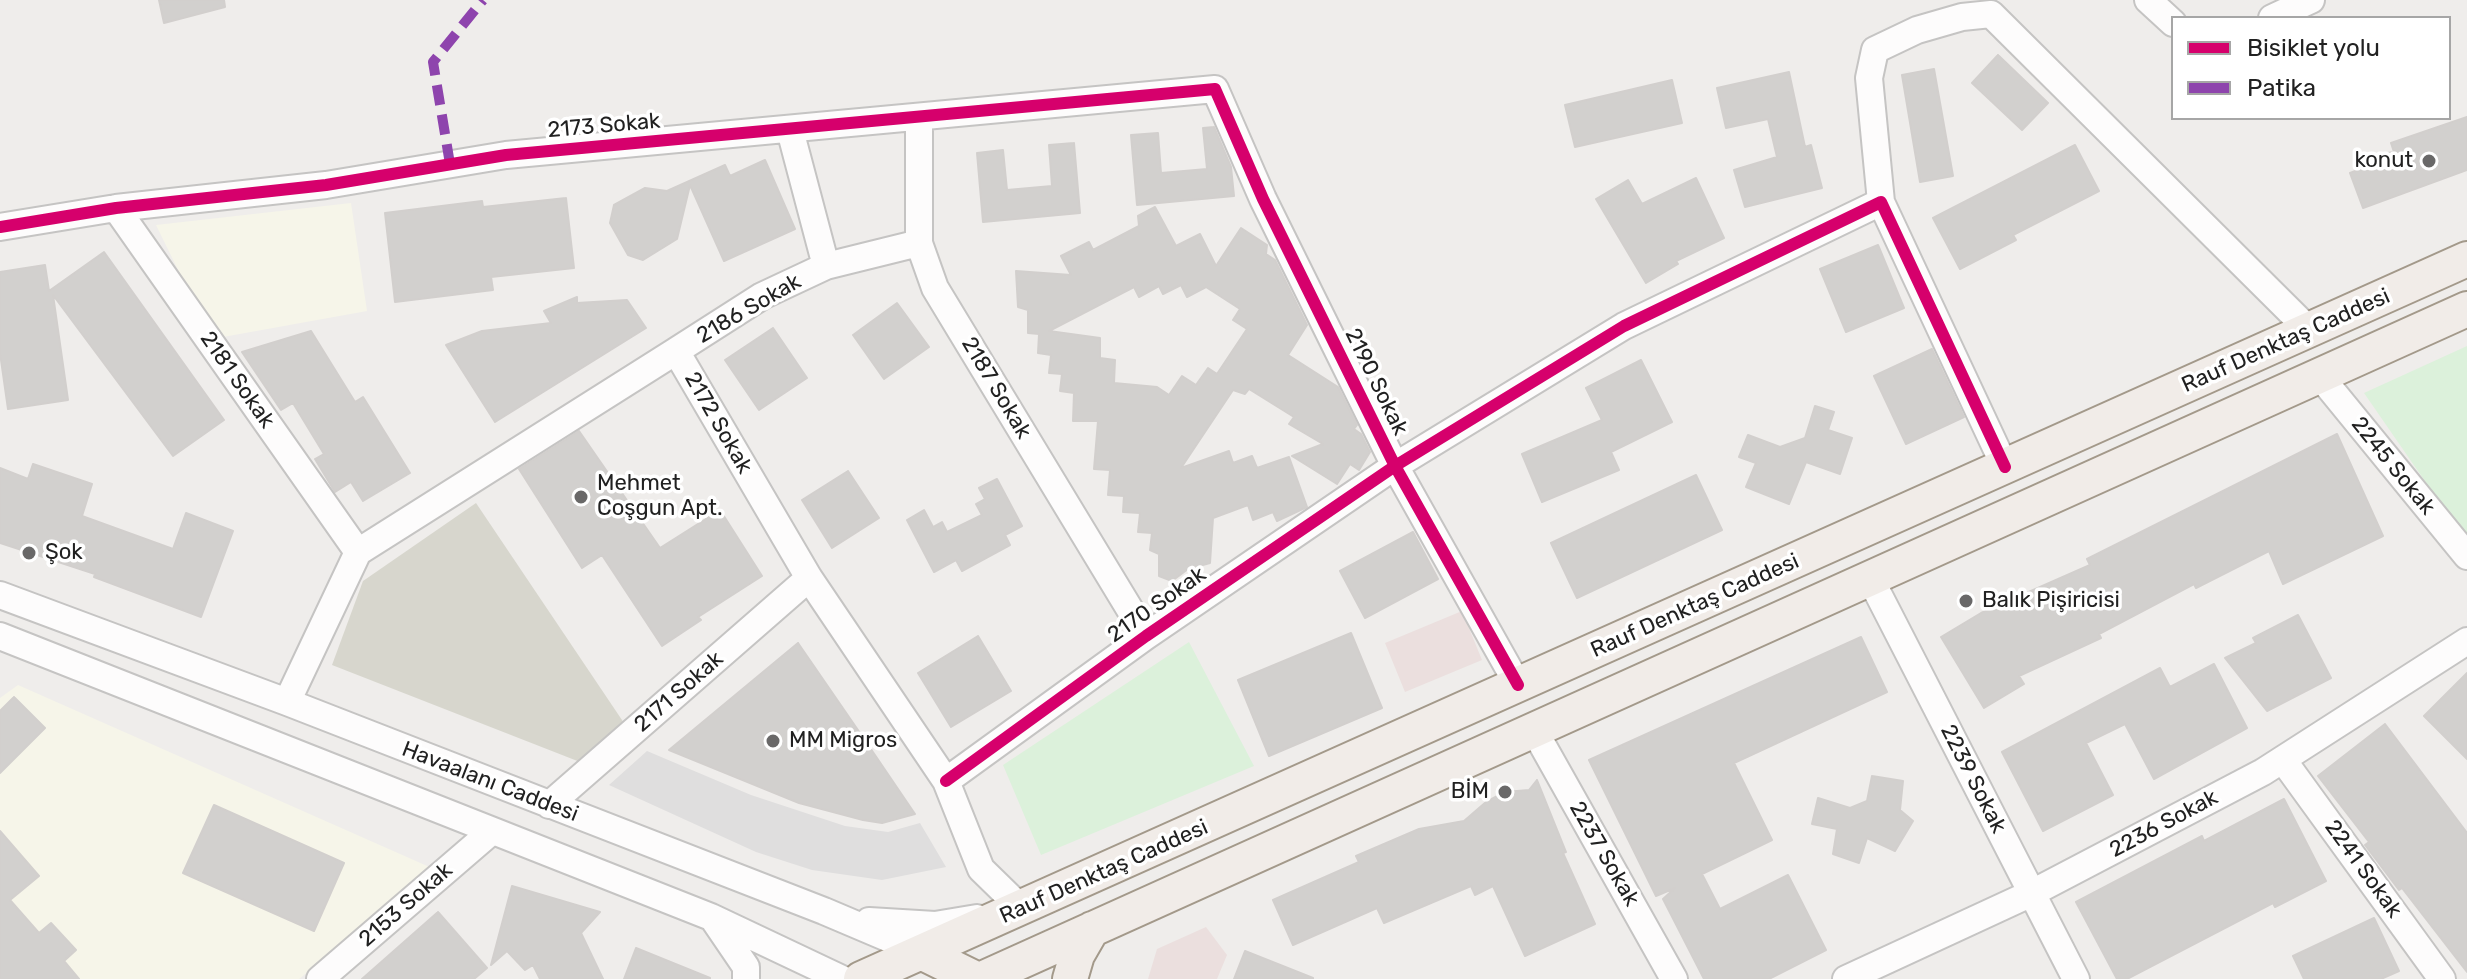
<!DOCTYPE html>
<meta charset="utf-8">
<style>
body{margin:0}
#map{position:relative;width:2467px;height:979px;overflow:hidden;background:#efedeb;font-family:Rubik,sans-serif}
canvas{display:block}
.legend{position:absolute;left:2171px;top:16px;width:280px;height:104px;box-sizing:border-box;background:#fff;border:2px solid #a6a6a6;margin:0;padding:10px 14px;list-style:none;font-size:24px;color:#212121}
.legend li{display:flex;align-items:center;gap:16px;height:40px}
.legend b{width:40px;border:2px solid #a6a6a6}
</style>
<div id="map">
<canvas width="2467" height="979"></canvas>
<ul class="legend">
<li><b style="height:10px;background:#d6006c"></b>Bisiklet yolu</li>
<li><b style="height:10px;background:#8e44ad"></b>Patika</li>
</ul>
</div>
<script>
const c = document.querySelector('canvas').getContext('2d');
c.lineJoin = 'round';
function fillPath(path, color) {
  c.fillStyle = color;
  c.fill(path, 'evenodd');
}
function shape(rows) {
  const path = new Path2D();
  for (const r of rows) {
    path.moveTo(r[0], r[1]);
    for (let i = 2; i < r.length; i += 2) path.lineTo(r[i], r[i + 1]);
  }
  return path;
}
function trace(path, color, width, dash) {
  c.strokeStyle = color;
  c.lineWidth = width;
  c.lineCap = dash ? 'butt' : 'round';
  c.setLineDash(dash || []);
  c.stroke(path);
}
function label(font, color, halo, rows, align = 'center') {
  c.font = font + ' Rubik,sans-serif';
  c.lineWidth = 7;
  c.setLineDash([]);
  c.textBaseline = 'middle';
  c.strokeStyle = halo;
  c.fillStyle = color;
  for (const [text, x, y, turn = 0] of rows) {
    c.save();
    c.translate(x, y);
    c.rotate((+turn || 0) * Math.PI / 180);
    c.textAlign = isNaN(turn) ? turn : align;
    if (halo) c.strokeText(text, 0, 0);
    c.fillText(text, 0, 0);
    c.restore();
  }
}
const commercial = shape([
 [1462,611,1482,660,1405,692,1385,643],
 [1206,927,1227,955,1217,979,1148,979,1157,949]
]);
const education = shape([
 [351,203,367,311,212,339,156,225],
 [18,685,434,869,299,979,0,979,0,698]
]);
const construction = shape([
 [476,503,624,723,580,762,332,665,363,581]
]);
const park = shape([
 [2467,346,2467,542,2364,393],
 [1189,642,1254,766,1041,855,1003,765]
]);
const parking = shape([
 [647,751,751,795,845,826,888,832,920,823,946,867,882,880,812,870,756,852,609,785]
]);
const building = shape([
 [159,0,224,0,225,7,164,23,159,0],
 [1998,55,2048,103,2022,130,1972,83,1998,55],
 [1934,69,1953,176,1920,182,1902,75,1934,69],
 [1789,72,1805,147,1811,145,1822,188,1745,207,1734,170,1777,157,1768,119,1726,128,1717,88,1789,72],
 [1672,80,1682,123,1575,147,1565,105,1672,80],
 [2467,117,2467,170,2363,208,2350,173,2390,158,2388,153,2394,152,2391,143,2467,117],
 [1214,127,1231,167,1234,196,1137,205,1131,135,1158,133,1161,173,1207,169,1203,128,1214,127],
 [1074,143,1080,213,983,222,977,153,1003,150,1007,190,1052,186,1049,145,1074,143],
 [2075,145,2099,191,2013,235,2016,240,1960,269,1933,218,2075,145],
 [765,160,795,229,724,261,690,185,677,239,643,260,628,255,610,223,614,205,645,188,667,191,725,165,730,176,765,160],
 [1696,178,1724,238,1676,261,1678,264,1646,283,1596,199,1628,180,1642,204,1696,178],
 [566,198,574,268,491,277,493,290,395,302,385,213,482,201,483,207,566,198],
 [1155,207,1176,246,1200,234,1216,266,1241,228,1267,245,1266,254,1275,260,1307,325,1288,355,1338,387,1357,425,1354,429,1361,434,1370,452,1359,470,1350,464,1337,484,1292,456,1323,444,1289,424,1294,417,1249,389,1245,394,1233,390,1181,468,1229,451,1233,463,1252,456,1257,468,1289,457,1307,507,1277,521,1273,512,1253,520,1248,505,1213,518,1210,563,1188,569,1172,581,1159,576,1159,554,1150,550,1152,533,1138,532,1140,513,1123,512,1124,496,1108,495,1110,470,1094,469,1098,421,1073,421,1074,393,1060,391,1062,374,1049,373,1051,355,1038,353,1039,334,1028,333,1028,310,1018,307,1016,271,1071,275,1061,256,1089,242,1093,250,1139,226,1138,216,1155,207],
 [1181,285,1187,297,1206,287,1240,309,1233,320,1247,329,1217,374,1208,368,1196,385,1182,376,1169,395,1157,387,1114,383,1115,360,1100,358,1100,338,1049,331,1134,287,1139,297,1159,286,1163,294,1181,285],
 [1878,245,1904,308,1846,332,1820,269,1878,245],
 [104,252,224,420,173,456,53,295,68,400,8,409,0,353,0,272,45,265,49,291,104,252],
 [577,297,577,303,627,300,646,328,495,422,446,345,482,331,551,323,544,311,577,297],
 [897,303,929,347,884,379,853,335,897,303],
 [773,328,807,378,759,410,725,360,773,328],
 [311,331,355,402,363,397,410,473,363,501,351,482,335,492,315,459,324,454,293,403,281,410,242,352,311,331],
 [1932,349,1964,417,1906,444,1874,376,1932,349],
 [1641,360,1672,422,1611,452,1619,470,1542,502,1522,454,1602,420,1586,388,1641,360],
 [1815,406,1834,412,1828,430,1852,438,1840,474,1806,462,1789,504,1746,487,1756,463,1739,457,1748,435,1780,447,1805,438,1815,406],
 [579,431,660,548,720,510,762,576,698,617,701,620,662,646,602,555,582,568,519,469,579,431],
 [2337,434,2383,536,2283,584,2269,551,2196,588,2194,584,2099,634,2101,638,2019,676,2024,684,1984,708,1941,637,1981,613,2090,565,2087,559,2337,434],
 [33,464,92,484,82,516,173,549,186,513,233,531,201,617,94,577,95,574,0,543,0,468,28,479,33,464],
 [848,471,879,518,832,548,802,500,848,471],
 [1696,475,1722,530,1577,598,1551,543,1696,475],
 [997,479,1022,526,1005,535,1010,545,962,571,956,560,934,572,907,520,924,510,933,527,942,522,947,532,982,515,976,504,985,499,979,488,997,479],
 [1413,532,1438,579,1365,618,1340,571,1413,532],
 [2298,615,2331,678,2267,711,2225,658,2256,643,2253,638,2298,615],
 [1351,633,1382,708,1269,756,1238,680,1351,633],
 [978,636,1011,691,951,727,918,673,978,636],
 [1861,637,1887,692,1734,763,1772,840,1702,874,1720,909,1788,875,1826,950,1769,979,1704,979,1663,899,1675,888,1656,896,1589,760,1861,637],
 [798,643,860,733,915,814,882,823,863,820,799,803,669,750,798,643],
 [2214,664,2247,728,2154,779,2125,724,2086,743,2113,795,2043,831,2002,752,2160,668,2170,687,2214,664],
 [2467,673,2467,759,2424,716,2467,673],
 [14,697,45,728,0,773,0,711,14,697],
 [2385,724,2467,833,2467,972,2402,888,2399,890,2365,845,2369,842,2318,776,2385,724],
 [1872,776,1903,781,1900,810,1913,821,1895,851,1867,838,1859,863,1833,854,1837,829,1812,824,1818,798,1850,808,1867,801,1872,776],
 [1537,780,1566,852,1563,853,1595,924,1525,956,1493,886,1475,895,1471,886,1384,923,1377,908,1293,945,1273,900,1359,862,1356,856,1419,829,1464,821,1486,802,1505,792,1529,790,1537,780],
 [2284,799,2326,881,2275,907,2273,903,2127,979,2117,979,2076,902,2202,836,2204,841,2284,799],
 [214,805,344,863,314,931,183,873,214,805],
 [0,831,39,876,10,900,39,933,51,923,76,950,64,961,79,979,0,979,0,831],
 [512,886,600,912,581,933,603,979,540,979,533,965,525,970,507,951,491,965,512,886],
 [438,912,487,968,474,979,362,979,438,912],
 [2374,918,2399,971,2381,979,2304,979,2293,956,2374,918],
 [636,948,710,978,710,979,624,979,636,948],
 [1245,951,1313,978,1313,979,1234,979,1245,951]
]);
const minor = shape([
 [2148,0,2173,23],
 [2272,18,2311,0],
 [919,118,919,243,935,288,1146,636],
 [1881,202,1869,78,1875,50,1917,30,1962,17,1991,14,2309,330],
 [116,208,358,552],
 [0,227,116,208,326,185,506,155,1215,89,1263,199,1395,466,1518,685],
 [826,266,919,243],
 [676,351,762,296,826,266,790,130],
 [2319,375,2467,556],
 [1870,578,2076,979],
 [0,595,287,702,824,911,923,953],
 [0,636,711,917,842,979],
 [287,702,358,552,676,351,809,578,946,781,981,869,1022,909],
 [1534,730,1674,979],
 [2283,760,2442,979],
 [946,781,1146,636,1395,466,1624,326,1881,202,2005,467],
 [549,805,809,578],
 [714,920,746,967,746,979],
 [869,921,935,925,977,918],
 [320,979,492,831],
 [1846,979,2032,893,2263,772,2467,641]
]);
const major = shape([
 [923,953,976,979],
 [861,979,2467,259],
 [982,979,2467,309],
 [1070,979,1077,955,1092,929]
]);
const quiet = shape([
 [450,164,433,62,483,0]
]);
const cycleway = shape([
 [0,227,116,208,326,185,506,155,1215,89,1263,199,1395,466,1518,685],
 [946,781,1146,636,1395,466,1624,326,1881,202,2005,467]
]);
const markers = [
 [2429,161,8,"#696868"],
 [581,497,8,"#696868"],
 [29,553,8,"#696868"],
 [1966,601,8,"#696868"],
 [773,741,8,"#696868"],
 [1505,792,8,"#696868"]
];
const streetNames = [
 ["2173 Sokak",604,126,-5],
 ["2186 Sokak",749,309,-30],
 ["Rauf Denktaş Caddesi",2286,341,-24],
 ["2181 Sokak",237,380,55],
 ["2190 Sokak",1376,382,64],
 ["2187 Sokak",996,388,59],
 ["2172 Sokak",718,423,60],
 ["2245 Sokak",2393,466,51],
 ["2170 Sokak",1157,605,-35],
 ["Rauf Denktaş Caddesi",1695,606,-24],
 ["2171 Sokak",679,692,-41],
 ["2239 Sokak",1973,779,63],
 ["Havaalanı Caddesi",490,782,21],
 ["2236 Sokak",2164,824,-28],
 ["2237 Sokak",1604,854,60],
 ["2241 Sokak",2363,869,54],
 ["Rauf Denktaş Caddesi",1104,872,-24],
 ["2153 Sokak",406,905,-41]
];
const poiNames = [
 ["konut",2413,161,"right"],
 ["Mehmet",597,484],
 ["Coşgun Apt.",597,509],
 ["Şok",45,553],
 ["Balık Pişiricisi",1982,601],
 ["MM Migros",789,741],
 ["BİM",1489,792,"right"]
];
fillPath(commercial, '#ebdfde');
fillPath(education, '#f6f5e9');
fillPath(construction, '#d7d6cd');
fillPath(park, '#dcf1db');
fillPath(parking, '#dfdede');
fillPath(building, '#d2d0ce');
trace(building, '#d2cfcd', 2);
trace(minor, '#c5c4c3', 30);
trace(major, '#a3998a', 38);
trace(minor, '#fdfcfc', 26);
trace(major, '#f1ece8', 34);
trace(quiet, '#8e44ad', 10, [20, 10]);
trace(cycleway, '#d6006c', 12);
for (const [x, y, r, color] of markers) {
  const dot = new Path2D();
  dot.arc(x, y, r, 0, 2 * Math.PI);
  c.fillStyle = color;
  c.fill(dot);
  trace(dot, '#fff', 3);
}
label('22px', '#212121', '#fff', streetNames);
label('22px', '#212121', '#fff', poiNames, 'left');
</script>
